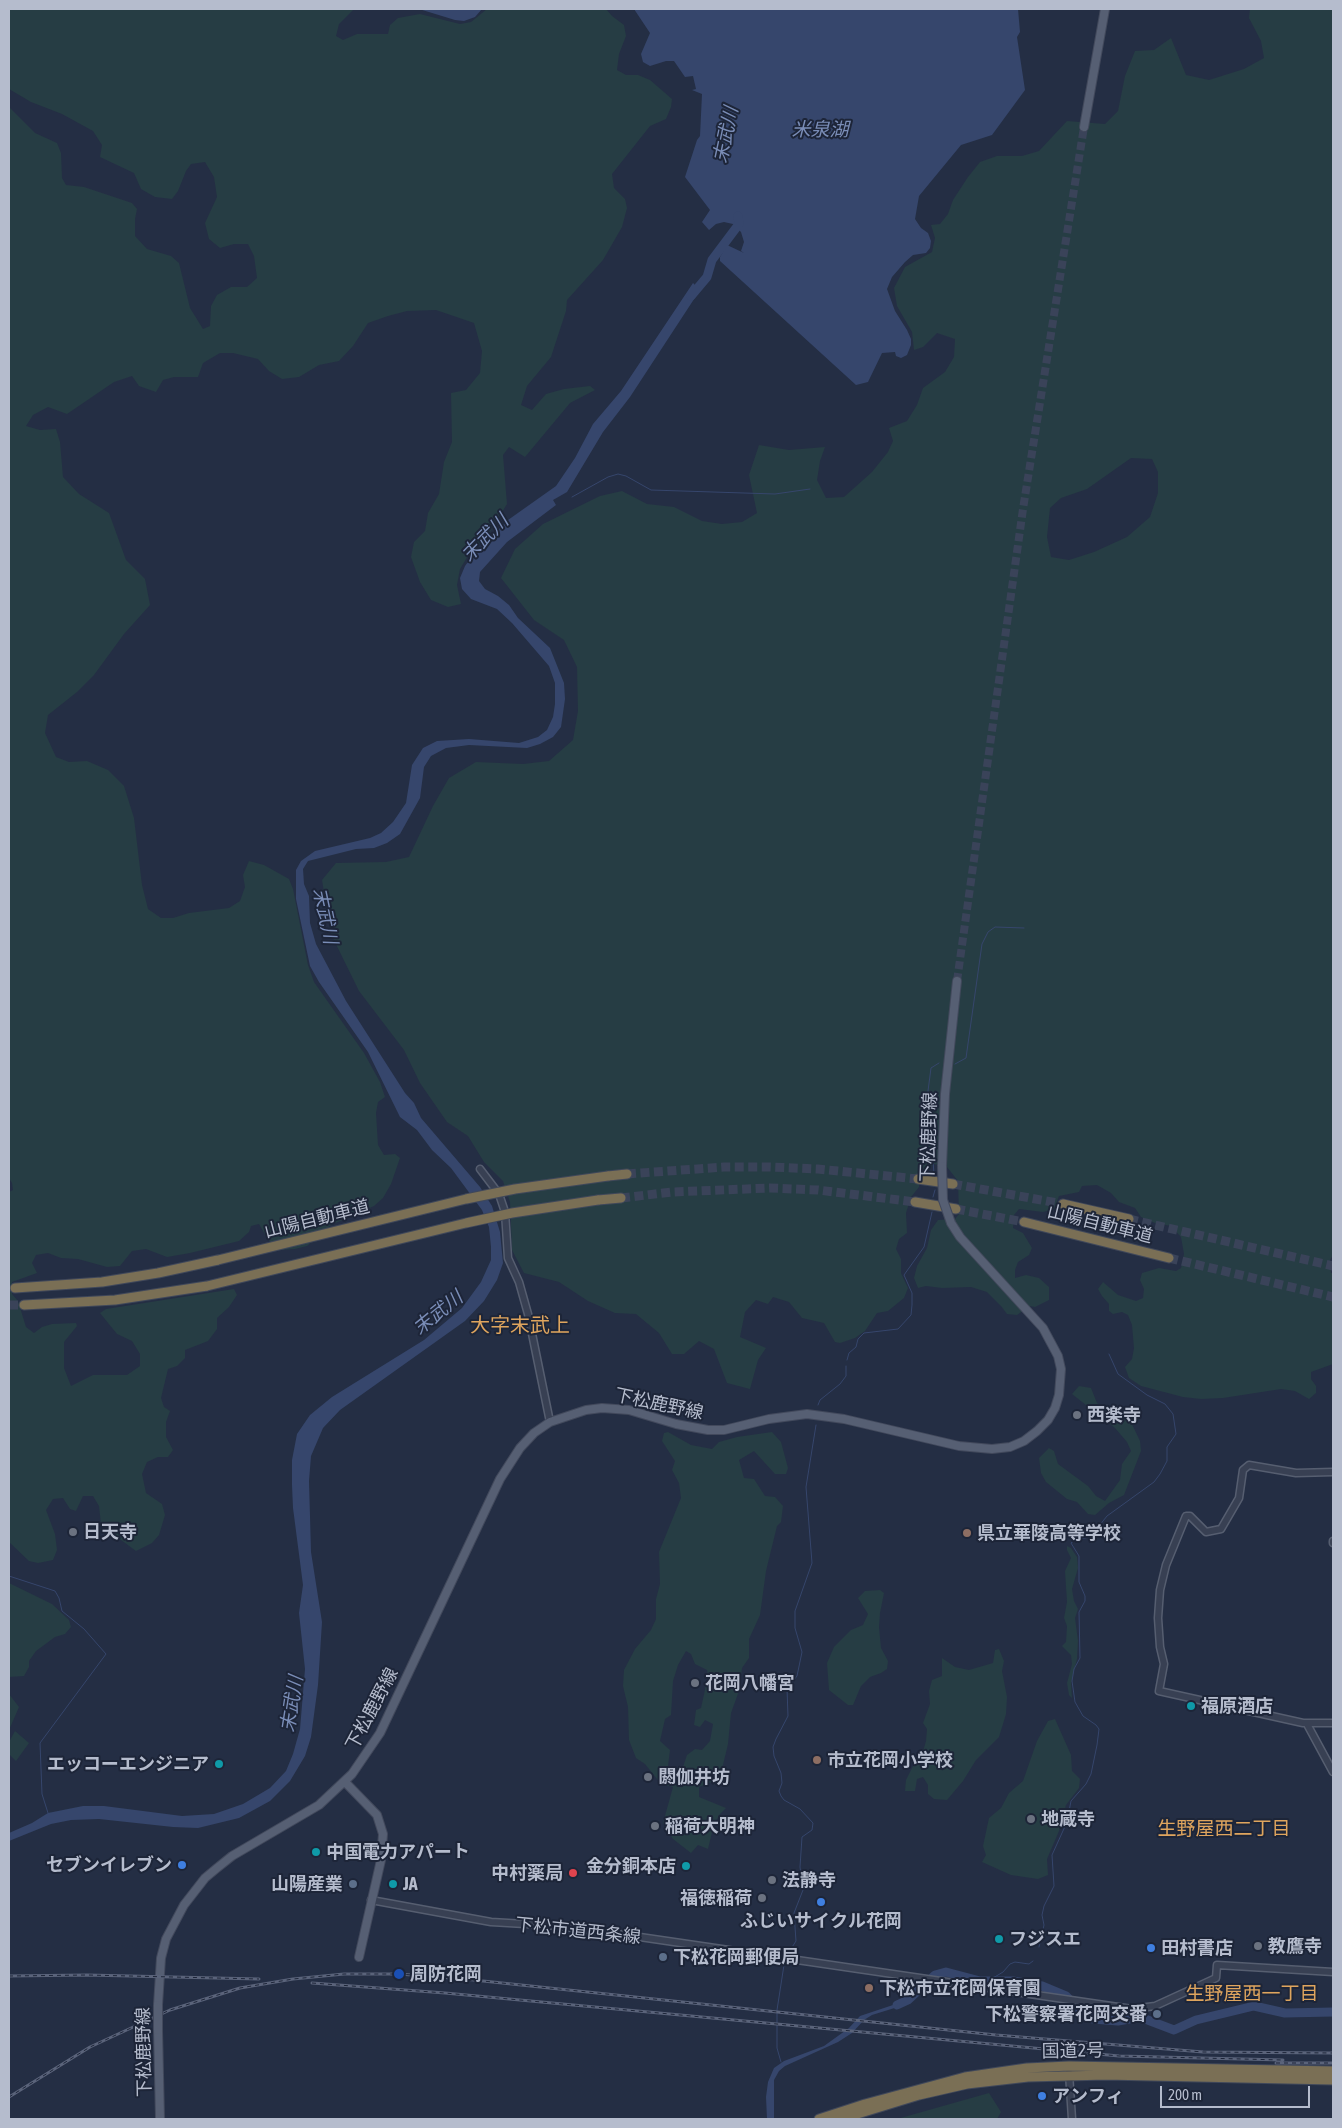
<!DOCTYPE html>
<meta charset="utf-8">
<style>
body{margin:0}
#map{position:relative;width:1342px;height:2128px;overflow:hidden;background:#242e44;font-family:"Asap Condensed",sans-serif}
canvas{display:block}
.frame{position:absolute;inset:0;border:10px solid #b5bccd;pointer-events:none}
.scale{position:absolute;left:1160px;top:2086px;width:150px;height:22px;box-sizing:border-box;border:2px solid #b5bccd;border-top:0;padding-left:6px;font-size:15px;line-height:18px;white-space:nowrap;color:#b5bccd;-webkit-text-stroke:4px #1d2538;paint-order:stroke}
</style>
<div id="map">
<canvas width="1342" height="2128"></canvas>
<div class="frame"></div>
<div class="scale">200 m</div>
</div>
<script>
const c = document.querySelector('canvas').getContext('2d');
c.lineJoin = 'round';
function fillPath(path, color) {
  c.fillStyle = color;
  c.fill(path, 'evenodd');
}
function shape(rows) {
  const path = new Path2D();
  for (const r of rows) {
    path.moveTo(r[0], r[1]);
    for (let i = 2; i < r.length; i += 2) path.lineTo(r[i], r[i + 1]);
  }
  return path;
}
function trace(path, color, width, dash) {
  c.strokeStyle = color;
  c.lineWidth = width;
  c.lineCap = dash ? 'butt' : 'round';
  c.setLineDash(dash || []);
  c.stroke(path);
}
function label(font, color, halo, rows, align = 'center') {
  c.font = font + ' "Asap Condensed","Noto Sans JP",sans-serif';
  c.lineWidth = 4;
  c.setLineDash([]);
  c.textBaseline = 'middle';
  c.strokeStyle = halo;
  c.fillStyle = color;
  for (const [text, x, y, turn = 0] of rows) {
    c.save();
    c.translate(x, y);
    c.rotate((+turn || 0) * Math.PI / 180);
    c.textAlign = isNaN(turn) ? turn : align;
    if (halo) c.strokeText(text, 0, 0);
    c.fillText(text, 0, 0);
    c.restore();
  }
}
const green = shape([
 [9,9,354,9,339,24,336,36,343,40,357,34,388,34,390,25,398,18,420,14,460,24,471,22,487,9,606,9,612,16,624,25,626,36,619,54,617,70,626,75,638,75,650,80,672,99,671,107,666,119,650,126,612,174,614,188,625,199,627,208,622,227,603,260,567,300,566,311,551,357,527,386,521,405,532,410,546,394,564,389,590,386,595,390,570,403,525,457,509,447,503,455,507,504,488,535,469,554,460,569,457,585,461,604,448,607,431,600,420,582,411,557,414,542,425,531,428,513,439,494,444,462,452,442,451,393,466,390,480,373,482,351,474,323,436,310,407,311,388,316,368,323,353,346,339,361,319,365,299,377,282,379,269,371,258,359,233,353,220,353,203,363,198,377,174,377,163,380,156,392,139,386,132,376,114,382,67,414,48,407,33,415,26,426,40,430,56,429,60,442,63,477,79,494,109,513,126,560,145,579,150,605,124,634,94,675,77,692,48,715,45,733,56,757,69,762,87,761,108,770,124,786,134,818,142,885,148,909,161,918,173,918,189,913,229,908,240,901,245,887,243,875,249,861,264,865,289,879,293,889,308,965,314,982,364,1053,380,1082,385,1097,378,1102,376,1113,378,1145,384,1155,395,1154,400,1158,391,1184,383,1198,374,1206,331,1225,307,1246,295,1249,278,1250,267,1238,259,1224,251,1226,249,1232,239,1241,190,1253,167,1257,146,1249,132,1251,120,1266,107,1267,78,1259,61,1258,48,1253,36,1255,32,1263,37,1273,12,1282,12,1294,18,1301,26,1327,34,1333,42,1327,52,1324,76,1323,77,1326,64,1342,64,1368,71,1386,93,1375,127,1375,140,1366,140,1354,132,1341,117,1334,100,1313,106,1309,234,1289,237,1295,229,1307,217,1318,217,1329,208,1341,185,1350,185,1358,177,1366,168,1369,161,1398,164,1407,170,1411,166,1422,166,1437,173,1450,168,1457,158,1457,147,1462,142,1474,146,1493,162,1504,165,1515,159,1535,152,1543,136,1551,121,1540,107,1527,101,1524,99,1506,93,1496,83,1496,76,1511,70,1509,63,1498,53,1499,46,1510,55,1534,57,1550,53,1560,38,1563,29,1561,9,1542,9,1192,13,1190,12,1183,9,1178,9,107,35,133,57,143,61,153,62,178,66,185,84,187,132,203,137,209,135,219,135,236,147,249,171,256,179,263,190,308,203,329,210,326,211,306,217,295,231,287,247,287,257,278,254,256,248,244,234,244,220,248,209,239,205,223,217,197,214,177,205,162,191,164,186,171,178,191,172,199,155,197,141,189,134,173,100,157,102,145,93,131,62,114,31,102,9,89],
 [1250,9,1333,9,1333,1255,1330,1260,1331,1273,1333,1273,1333,1364,1311,1372,1311,1379,1316,1386,1316,1393,1309,1399,1295,1391,1281,1389,1223,1398,1201,1399,1183,1397,1141,1386,1129,1378,1125,1367,1132,1359,1134,1348,1132,1325,1128,1315,1122,1312,1113,1314,1109,1311,1109,1304,1102,1296,1098,1289,1103,1282,1118,1295,1136,1301,1143,1298,1144,1289,1140,1280,1142,1273,1159,1268,1176,1271,1181,1268,1184,1254,1181,1237,1171,1226,1155,1223,1141,1217,1135,1208,1119,1202,1111,1193,1097,1185,1082,1186,1079,1192,1059,1196,1054,1209,1043,1212,1019,1209,1014,1215,1013,1228,1023,1233,1032,1248,1029,1255,1018,1262,1015,1270,1015,1278,1026,1275,1039,1278,1049,1287,1049,1300,1035,1307,1030,1306,1017,1315,1007,1314,1001,1306,987,1292,971,1287,942,1288,926,1286,918,1288,914,1278,917,1266,927,1248,931,1230,938,1220,955,1219,959,1214,958,1181,947,1167,934,1164,920,1176,919,1187,911,1197,906,1213,907,1233,899,1239,896,1249,901,1259,901,1273,908,1288,904,1298,888,1311,877,1313,865,1331,855,1338,840,1343,835,1342,824,1323,802,1318,789,1302,773,1297,768,1304,756,1300,745,1312,740,1337,766,1348,758,1360,750,1389,727,1383,714,1349,699,1341,684,1354,672,1354,659,1333,636,1314,615,1313,588,1301,559,1282,524,1273,512,1250,510,1202,503,1181,484,1162,468,1136,447,1122,420,1083,404,1050,359,991,331,934,322,880,336,863,386,862,409,857,433,806,449,778,476,762,523,764,549,761,573,740,578,711,577,667,564,640,534,620,501,578,515,549,543,524,600,496,622,491,647,504,674,507,702,521,722,524,742,522,757,513,749,475,759,445,789,450,825,447,820,461,817,480,826,498,844,497,872,472,888,452,893,441,889,428,907,421,917,405,923,388,945,372,954,357,955,339,937,333,923,347,914,350,912,332,897,306,894,288,905,267,932,252,935,238,931,225,940,224,948,214,953,200,968,177,980,162,997,156,1022,156,1039,151,1067,121,1105,124,1118,111,1125,76,1135,51,1154,50,1171,38,1186,75,1209,80,1244,69,1264,58,1261,41,1249,18],
 [1131,458,1152,459,1158,472,1158,493,1150,517,1127,537,1094,552,1069,560,1051,557,1047,537,1050,508,1061,498,1087,489],
 [1079,1386,1091,1388,1097,1403,1105,1410,1111,1408,1129,1418,1140,1441,1141,1451,1124,1495,1109,1503,1095,1515,1088,1514,1077,1502,1067,1499,1046,1482,1041,1473,1039,1458,1049,1448,1054,1451,1058,1464,1088,1486,1096,1496,1105,1501,1120,1480,1122,1464,1131,1451,1127,1442,1115,1428,1072,1394],
 [668,1432,691,1445,712,1449,719,1442,737,1437,772,1432,781,1442,788,1468,786,1474,775,1474,754,1451,739,1460,744,1478,754,1479,765,1496,775,1497,783,1506,781,1522,777,1526,766,1571,760,1615,749,1639,749,1658,742,1668,739,1691,731,1713,728,1744,723,1765,712,1782,699,1787,699,1797,726,1808,719,1815,713,1828,708,1849,698,1845,691,1853,673,1839,663,1823,673,1787,661,1784,645,1764,636,1758,629,1740,628,1707,623,1686,624,1670,635,1649,651,1630,656,1619,656,1599,660,1584,659,1552,681,1498,679,1483,672,1470,675,1461,662,1441,664,1433],
 [686,1651,691,1654,695,1664,707,1670,708,1676,701,1708,696,1710,694,1725,700,1727,705,1720,713,1724,710,1741,702,1750,695,1749,687,1755,682,1770,668,1766,670,1750,660,1741,665,1719,671,1715,673,1681,678,1665],
 [1067,1546,1071,1548,1077,1557,1078,1568,1072,1589,1074,1601,1078,1609,1075,1618,1078,1641,1077,1659,1071,1683,1072,1698,1069,1695,1067,1683,1072,1664,1071,1655,1062,1646,1066,1642,1067,1626,1064,1618,1067,1602,1065,1571,1071,1558,1067,1550],
 [9,1583,52,1604,69,1620,71,1627,65,1634,55,1637,36,1651,29,1661,29,1667,24,1676,9,1677],
 [880,1590,884,1593,880,1613,879,1627,881,1648,888,1661,887,1669,881,1673,870,1677,861,1686,853,1705,848,1705,829,1690,827,1663,834,1647,851,1630,863,1625,868,1614,858,1598,865,1591],
 [999,1649,1004,1661,1002,1671,1007,1697,1006,1714,999,1737,976,1760,963,1781,947,1800,934,1799,928,1794,928,1785,923,1777,917,1779,915,1791,905,1791,906,1780,916,1760,922,1755,926,1741,927,1729,923,1723,930,1704,929,1691,932,1680,942,1676,942,1658,955,1667,969,1670,993,1663,995,1650],
 [9,1694,19,1707,9,1730],
 [1055,1719,1071,1755,1072,1771,1080,1779,1079,1788,1066,1805,1059,1831,1047,1859,1048,1875,1038,1879,1011,1875,982,1862,986,1855,983,1846,989,1818,1001,1808,1009,1793,1023,1781,1037,1741,1048,1721],
 [15,1731,29,1743,16,1761,9,1754,9,1742],
 [989,2093,1001,2112,997,2119,897,2119]
]);
const water = shape([
 [419,9,482,9,475,17,464,21,455,20],
 [634,9,1018,9,1020,32,1017,37,1025,90,992,135,961,145,919,196,915,219,921,228,928,233,931,241,930,248,926,253,913,255,905,262,892,277,887,289,895,311,907,330,911,339,911,345,907,355,901,358,896,356,895,352,882,353,868,382,856,385,720,261,720,257,727,245,744,253,741,251,744,242,741,232,733,224,724,222,716,224,709,230,702,222,710,210,685,177,697,140,700,136,702,94,692,90,696,89,693,76,685,77,674,61,666,61,650,66,643,62,641,54,650,33],
 [693,283,700,290,630,397,603,432,567,492,553,500,556,505,507,542,480,572,479,581,485,589,498,596,509,605,518,618,550,648,564,683,565,699,561,727,553,737,540,744,527,748,469,745,446,748,431,756,424,767,420,798,400,834,387,843,374,848,356,849,308,861,303,869,304,884,309,896,310,923,316,944,346,1001,405,1093,414,1103,421,1118,480,1187,492,1206,500,1232,503,1263,497,1280,484,1301,465,1321,340,1410,323,1428,311,1456,309,1481,311,1552,322,1622,318,1685,311,1737,305,1756,290,1781,270,1801,239,1818,198,1828,173,1827,99,1819,71,1820,51,1824,9,1841,9,1833,32,1823,48,1813,83,1806,104,1806,182,1816,214,1814,243,1804,270,1788,286,1771,293,1754,300,1729,305,1669,299,1613,303,1585,293,1508,292,1485,292,1460,297,1434,310,1415,332,1397,424,1340,462,1308,481,1282,491,1260,491,1247,489,1227,482,1210,451,1168,432,1150,417,1130,400,1117,368,1052,319,982,310,966,296,899,296,870,301,861,315,851,370,838,381,833,393,822,406,803,412,765,423,748,437,741,469,739,519,743,538,737,547,730,553,717,555,704,555,683,549,666,512,623,497,609,471,599,462,589,460,578,465,566,473,555,508,520,556,486,575,458,593,424,621,391],
 [908,2000,901,2006,872,2015,864,2020,852,2033,838,2042,785,2066,779,2071,774,2080,774,2119,767,2119,766,2097,768,2082,774,2068,784,2061,824,2046,849,2028,860,2016]
]);
const stream = shape([
 [572,497,608,477,618,474,626,476,651,490,775,494,810,489],
 [955,1064,966,1058,982,944,988,932,995,927,1024,928],
 [934,1174,928,1091,931,1068,939,1063],
 [933,1197,935,1190],
 [847,1360,849,1353,856,1347,858,1339,864,1333,898,1329,911,1315,912,1305,912,1293,904,1275,924,1247,932,1212],
 [818,1405,820,1400,840,1384,846,1376,846,1366],
 [1099,1534,1099,1526,1107,1516,1154,1482,1160,1474,1167,1461,1167,1447,1176,1434,1173,1414,1165,1404,1147,1395,1118,1374,1109,1354],
 [9,1576,55,1591,59,1598,62,1611,84,1629,106,1654,40,1743,42,1794,48,1813],
 [1039,1947,1044,1925,1042,1915,1044,1906,1054,1886,1052,1855,1067,1822,1071,1801,1086,1784,1091,1774,1097,1745,1099,1729,1096,1725,1083,1716,1075,1702,1072,1681,1074,1669,1080,1658,1079,1612,1085,1601,1085,1596,1079,1582,1079,1556,1071,1543,1075,1540,1094,1536],
 [787,1955,796,1941,794,1913,803,1890,800,1867,802,1837,812,1830,813,1823,800,1809,784,1800,781,1796,779,1791,782,1783,781,1773,774,1756,773,1747,776,1739,788,1716,787,1689,797,1676,802,1652,795,1628,795,1611,812,1563,806,1487,816,1425],
 [988,1981,1003,1972,1010,1964,1015,1962,1029,1964,1033,1961],
 [781,2062,777,2048,777,2010,784,1965]
]);
const river = shape([
 [691,296,707,277,712,260,739,224,738,216],
 [897,2005,908,2000,935,1975,946,1972,980,1981,1013,1981,1042,1986,1066,1996,1081,2011,1093,2019,1118,2021,1135,2018,1145,2019,1174,2030,1196,2020,1254,2006,1285,2013,1333,2012]
]);
const majorTunnel = shape([
 [957,981,1023,509,1084,127]
]);
const highwayTunnel = shape([
 [627,1174,724,1167,770,1167,818,1169,918,1179],
 [953,1184,1063,1204],
 [621,1198,672,1192,770,1188,818,1190,915,1202],
 [956,1209,1024,1222],
 [1129,1219,1333,1266],
 [1169,1258,1333,1297],
 [9,1305,24,1305]
]);
const minor = shape([
 [480,1169,499,1194,505,1212,508,1258,519,1282,528,1314,550,1422],
 [1333,1472,1296,1473,1249,1465,1243,1470,1239,1498,1221,1529,1206,1532,1190,1516,1186,1516,1166,1565,1160,1590,1158,1618,1160,1647,1164,1664,1159,1691,1303,1723,1333,1723],
 [1333,1541,1333,1543],
 [1307,1724,1333,1772],
 [371,1900,491,1922,559,1926,633,1936,1132,2009,1155,2006,1216,1978,1217,1965,1333,1972],
 [1069,2073,1072,2119]
]);
const major = shape([
 [1084,127,1105,9],
 [942,1166,945,1094,957,981],
 [345,1782,377,1815,383,1834,381,1860,359,1957],
 [158,2005,161,1958,166,1939,184,1905,205,1878,217,1868,232,1856,319,1805,352,1774,380,1733,500,1479,520,1448,534,1433,550,1422,586,1410,602,1408,629,1410,676,1424,708,1430,724,1430,769,1419,807,1414,844,1419,959,1446,992,1449,1010,1447,1024,1441,1037,1431,1048,1420,1055,1408,1059,1395,1061,1369,1058,1356,1043,1328,960,1237,951,1223],
 [158,2030,160,2119]
]);
const highway = shape([
 [608,1176,627,1174],
 [918,1179,953,1184],
 [598,1200,621,1198],
 [915,1202,956,1209],
 [1063,1204,1129,1219],
 [1024,1222,1169,1258],
 [15,1288,102,1282,158,1273,218,1260],
 [24,1305,115,1300,207,1286],
 [819,2119,865,2104,965,2077,1027,2068,1069,2066,1333,2071],
 [841,2119,919,2095,967,2084,1028,2077,1106,2075,1333,2080]
]);
const rail = shape([
 [9,1976,87,1975,259,1979],
 [312,1983,445,1993,1119,2056,1283,2060],
 [1276,2063,1333,2063],
 [9,2097,90,2047,170,2010,240,1988,293,1979,344,1974,399,1974,464,1979,996,2035,1203,2052,1333,2053]
]);
const majorBridge = shape([
 [942,1166,943,1200,951,1223],
 [158,2005,158,2030]
]);
const highwayBridge = shape([
 [218,1260,466,1199,515,1189,608,1176],
 [207,1286,466,1223,512,1213,598,1200]
]);
const markers = [
 [1077,1415,5,"#6b7280"],
 [73,1532,5,"#6b7280"],
 [967,1533,5,"#8d6e63"],
 [695,1683,5,"#6b7280"],
 [1191,1706,5,"#0f9aa8"],
 [817,1760,5,"#8d6e63"],
 [219,1764,5,"#0f9aa8"],
 [648,1777,5,"#6b7280"],
 [1031,1819,5,"#6b7280"],
 [655,1826,5,"#6b7280"],
 [316,1852,5,"#0f9aa8"],
 [182,1865,5,"#3f7fe0"],
 [686,1866,5,"#0f9aa8"],
 [573,1873,5,"#e0444e"],
 [772,1880,5,"#6b7280"],
 [353,1884,5,"#5c6f8a"],
 [393,1884,5,"#0f9aa8"],
 [762,1898,5,"#6b7280"],
 [821,1902,5,"#3f7fe0"],
 [999,1939,5,"#0f9aa8"],
 [1258,1946,5,"#6b7280"],
 [1151,1948,5,"#3f7fe0"],
 [663,1957,5,"#5c6f8a"],
 [399,1974,6,"#1a4fb4"],
 [869,1988,5,"#8d6e63"],
 [1157,2014,5,"#5c6f8a"],
 [1042,2096,5,"#3f7fe0"]
];
const streetNames = [
 ["下松鹿野線",929,1137,-88],
 ["山陽自動車道",317,1219,-14],
 ["山陽自動車道",1100,1224,14],
 ["下松鹿野線",659,1404,12],
 ["下松鹿野線",372,1709,-62],
 ["下松市道西条線",578,1931,6],
 ["国道2号",1073,2051,-1],
 ["下松鹿野線",144,2052,-91]
];
const poiNames = [
 ["西楽寺",1087,1415],
 ["日天寺",83,1532],
 ["県立華陵高等学校",977,1533],
 ["花岡八幡宮",705,1683],
 ["福原酒店",1201,1706],
 ["市立花岡小学校",827,1760],
 ["エッコーエンジニア",209,1764,"right"],
 ["閼伽井坊",658,1777],
 ["地蔵寺",1041,1819],
 ["稲荷大明神",665,1826],
 ["中国電力アパート",326,1852],
 ["セブンイレブン",172,1865,"right"],
 ["金分銅本店",676,1866,"right"],
 ["中村薬局",563,1873,"right"],
 ["法静寺",782,1880],
 ["山陽産業",343,1884,"right"],
 ["JA",403,1884],
 ["福徳稲荷",752,1898,"right"],
 ["ふじいサイクル花岡",821,1921,"center"],
 ["フジスエ",1009,1939],
 ["教鷹寺",1268,1946],
 ["田村書店",1161,1948],
 ["下松花岡郵便局",673,1957],
 ["周防花岡",410,1974],
 ["下松市立花岡保育園",879,1988],
 ["下松警察署花岡交番",1147,2014,"right"],
 ["アンフィ",1052,2096]
];
const waterNames = [
 ["米泉湖",820,130],
 ["末武川",726,135,-78],
 ["末武川",485,538,-45],
 ["末武川",325,916,78],
 ["末武川",438,1313,-39],
 ["末武川",292,1704,-81]
];
const neighbourhoodNames = [
 ["生野屋西二丁目",1224,1829],
 ["生野屋西一丁目",1252,1994]
];
const quarterNames = [
 ["大字末武上",520,1326]
];
fillPath(green, '#263d44');
fillPath(water, '#36466c');
trace(stream, '#36466c', 1);
trace(river, '#36466c', 9);
trace(majorTunnel, '#3a4359', 8, [8, 4]);
trace(highwayTunnel, '#3a4359', 9, [9, 4.5]);
trace(minor, '#565e70', 9);
trace(major, '#42495c', 10);
trace(highway, '#40485a', 11);
trace(minor, '#384053', 6);
trace(major, '#565f73', 8);
trace(highway, '#7a6f55', 9);
trace(rail, '#5a637a', 3);
trace(rail, '#1d2538', 1, [4]);
trace(majorBridge, '#42495c', 10, []);
trace(highwayBridge, '#40485a', 11, []);
trace(majorBridge, '#565f73', 8);
trace(highwayBridge, '#7a6f55', 9);
for (const [x, y, r, color] of markers) {
  const dot = new Path2D();
  dot.arc(x, y, r, 0, 2 * Math.PI);
  c.fillStyle = color;
  c.fill(dot);
  trace(dot, '#1d2538', 2);
}
label('18px', '#b5bccd', '#1d2538', streetNames);
label('bold 18px', '#b5bccd', '#1d2538', poiNames, 'left');
label('italic 19px', '#7a8db7', '#1d2538', waterNames);
label('19px', '#dfa55e', '#1d2538', neighbourhoodNames);
label('20px', '#dfa55e', '#1d2538', quarterNames);
</script>
